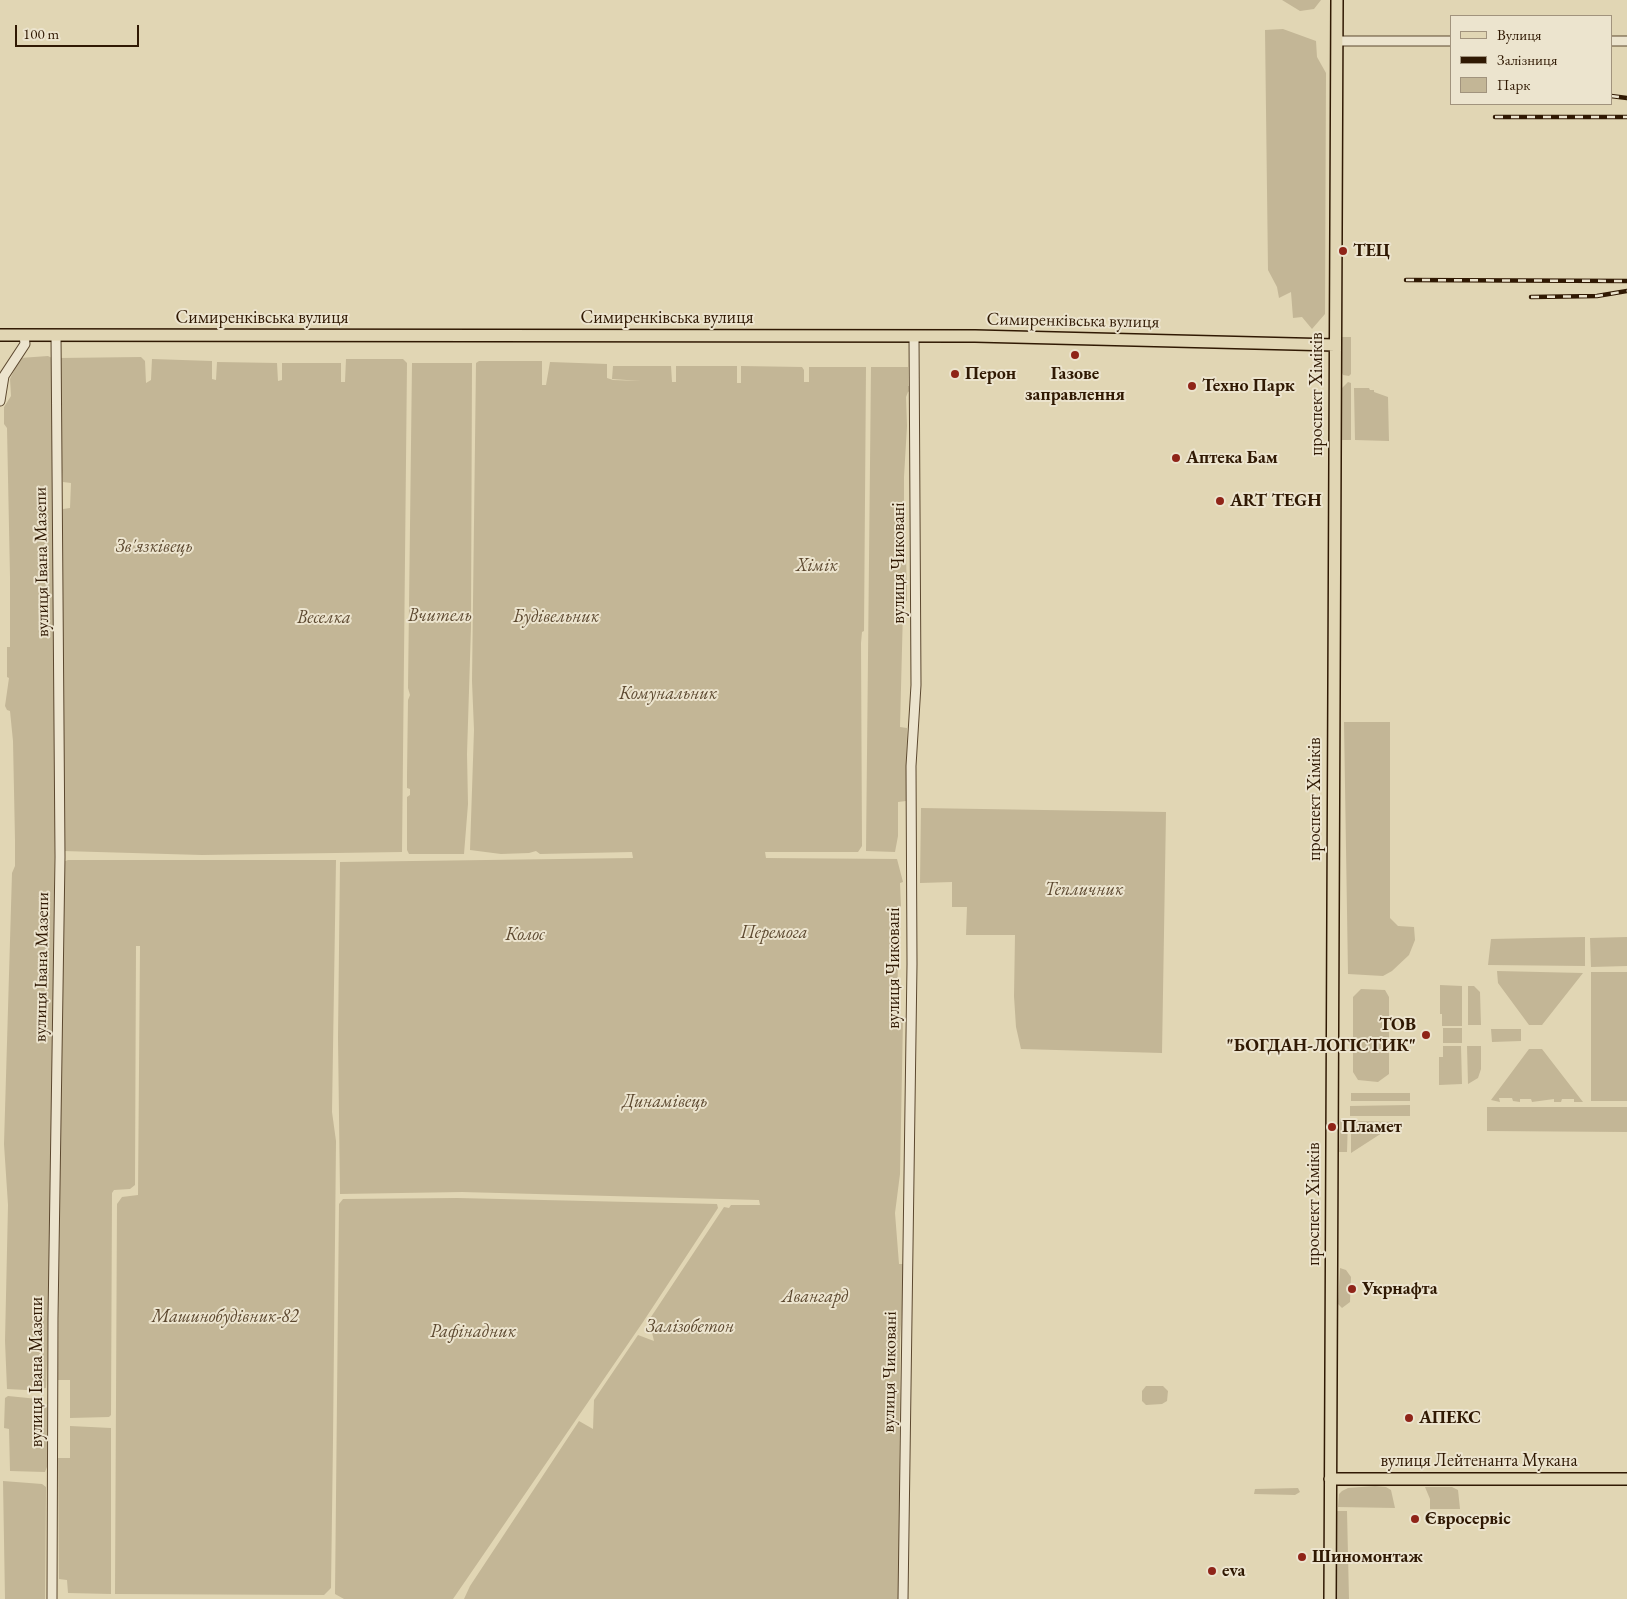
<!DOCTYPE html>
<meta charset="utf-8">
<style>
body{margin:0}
#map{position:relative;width:1627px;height:1599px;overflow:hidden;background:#e1d6b4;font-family:"EB Garamond",serif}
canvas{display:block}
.legend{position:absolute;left:1450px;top:15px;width:162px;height:90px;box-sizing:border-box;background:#ece4ce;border:1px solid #a1937d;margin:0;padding:6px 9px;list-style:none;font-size:15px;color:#301903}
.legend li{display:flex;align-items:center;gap:10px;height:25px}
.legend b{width:25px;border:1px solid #a1937d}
.scale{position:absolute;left:15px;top:25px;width:124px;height:22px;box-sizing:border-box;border:2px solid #301903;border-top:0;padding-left:6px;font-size:15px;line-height:18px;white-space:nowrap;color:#301903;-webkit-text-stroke:4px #ece4ce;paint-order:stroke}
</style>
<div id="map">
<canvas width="1627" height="1599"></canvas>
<ul class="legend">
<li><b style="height:6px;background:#e1d6b4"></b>Вулиця</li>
<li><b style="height:6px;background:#301903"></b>Залізниця</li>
<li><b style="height:14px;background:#c3b696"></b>Парк</li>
</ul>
<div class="scale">100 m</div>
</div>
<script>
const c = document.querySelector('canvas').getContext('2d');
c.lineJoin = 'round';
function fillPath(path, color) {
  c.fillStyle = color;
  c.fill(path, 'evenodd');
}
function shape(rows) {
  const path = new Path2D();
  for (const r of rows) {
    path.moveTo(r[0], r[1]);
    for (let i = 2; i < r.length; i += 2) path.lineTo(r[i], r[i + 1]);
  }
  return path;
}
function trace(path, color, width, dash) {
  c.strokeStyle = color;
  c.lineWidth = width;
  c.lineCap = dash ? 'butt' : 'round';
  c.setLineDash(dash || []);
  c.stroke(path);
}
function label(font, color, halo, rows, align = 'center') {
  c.font = font + ' "EB Garamond",serif';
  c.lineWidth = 4;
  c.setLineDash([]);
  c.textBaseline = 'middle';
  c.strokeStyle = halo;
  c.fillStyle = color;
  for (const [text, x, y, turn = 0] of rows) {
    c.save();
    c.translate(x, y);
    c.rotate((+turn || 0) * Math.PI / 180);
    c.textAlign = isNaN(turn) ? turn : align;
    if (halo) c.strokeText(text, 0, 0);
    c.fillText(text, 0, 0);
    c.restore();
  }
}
const green = shape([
 [1282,0,1321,0,1314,9,1300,11],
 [1283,29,1316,41,1317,57,1326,73,1325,314,1312,329,1302,317,1293,318,1291,292,1279,298,1277,287,1268,270,1265,30],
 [1342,337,1351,337,1351,374,1349,376,1343,375,1341,371],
 [48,356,52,358,55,800,50,1261,46,1388,26,1390,7,1389,5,1341,8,1205,4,1144,12,873,15,866,15,840,13,741,10,711,7,710,5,706,9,678,7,677,7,647,10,647,10,577,7,428,4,424,4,407,11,396,10,379,20,358],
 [141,357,145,361,146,383,151,380,152,359,212,361,212,379,216,380,217,362,277,363,278,381,282,380,282,363,341,363,341,382,345,382,346,359,403,359,407,363,402,852,202,855,63,851,62,557,63,509,70,508,71,483,63,482,61,459,59,358],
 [479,361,542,361,542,385,546,385,550,362,607,364,607,378,613,380,641,381,612,379,613,366,671,366,672,382,676,382,676,366,737,366,737,383,741,383,741,366,802,367,804,370,804,382,809,382,809,367,866,367,864,631,862,632,861,643,862,846,858,852,765,852,766,858,897,859,903,882,900,883,901,907,899,908,897,1012,903,1019,900,1174,895,1213,899,1264,905,1264,900,1339,899,1599,464,1599,470,1586,579,1421,593,1429,594,1400,638,1335,654,1341,649,1320,724,1207,729,1208,731,1205,760,1205,759,1200,462,1192,340,1194,338,1037,340,862,633,858,632,852,540,854,536,851,529,853,501,854,470,850,474,730,472,681,476,363],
 [412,363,472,363,471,627,467,754,468,804,464,854,409,854,407,850,407,797,410,795,410,789,407,788,407,775,408,700,410,695,408,688],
 [871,367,908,367,908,386,910,386,910,391,908,392,906,397,907,426,904,477,904,551,906,551,907,601,903,601,903,610,900,727,907,728,906,801,898,802,898,836,895,852,866,851],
 [1348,382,1351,383,1351,440,1341,440,1342,388],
 [1354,388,1369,388,1370,390,1374,390,1374,392,1388,397,1389,441,1355,440],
 [1344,722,1390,722,1390,918,1398,926,1414,927,1415,940,1409,955,1392,971,1383,976,1348,974],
 [921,808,1166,812,1162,1053,1021,1049,1016,1027,1014,996,1015,935,966,935,967,907,952,907,952,882,920,883],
 [68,860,336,860,332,1112,336,1141,333,1440,331,1588,324,1595,115,1594,117,1204,122,1197,138,1195,140,946,136,946,135,1185,130,1189,114,1190,112,1193,111,1415,109,1417,70,1418,70,1380,58,1380,63,862],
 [1585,937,1585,966,1488,965,1491,939],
 [1627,937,1627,966,1591,967,1590,938],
 [1497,971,1583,973,1542,1025,1529,1025,1498,983],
 [1591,972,1627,972,1627,1101,1591,1101],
 [1440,985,1462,986,1462,1026,1442,1026,1442,1014,1440,1014],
 [1468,986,1474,986,1480,992,1481,1025,1468,1025],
 [1361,989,1385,990,1389,997,1389,1074,1378,1082,1358,1080,1353,1072,1353,997],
 [1443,1028,1462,1028,1462,1043,1443,1043],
 [1491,1029,1521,1029,1521,1041,1492,1042],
 [1443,1046,1461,1046,1462,1084,1439,1085,1439,1057,1443,1057],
 [1467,1046,1481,1046,1481,1069,1478,1078,1468,1084],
 [1529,1049,1542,1049,1583,1102,1574,1102,1574,1099,1562,1099,1561,1102,1554,1102,1554,1099,1532,1102,1531,1099,1520,1099,1520,1102,1513,1101,1512,1098,1499,1098,1500,1102,1491,1100],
 [1351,1093,1410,1093,1410,1101,1351,1101],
 [1410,1105,1410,1116,1350,1116,1350,1106],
 [1487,1107,1627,1107,1627,1132,1487,1131],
 [1340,1119,1348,1119,1347,1152,1339,1152],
 [1351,1121,1399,1122,1351,1153],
 [457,1198,717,1204,718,1208,643,1322,453,1599,344,1599,335,1594,339,1204,343,1199],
 [1340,1268,1346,1270,1351,1277,1350,1302,1342,1308,1338,1304],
 [1146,1386,1163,1386,1168,1391,1167,1401,1162,1404,1146,1405,1142,1401,1142,1391],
 [8,1396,38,1399,47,1407,47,1467,45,1472,10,1471,9,1429,4,1428,5,1398],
 [70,1426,111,1428,111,1594,68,1593,67,1580,59,1579,58,1458,70,1458],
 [3,1481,42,1484,46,1487,45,1599,5,1599],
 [1375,1486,1386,1487,1391,1490,1395,1508,1338,1507,1339,1494,1342,1491,1348,1488],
 [1425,1487,1452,1487,1458,1490,1460,1509,1430,1509,1430,1499],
 [1298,1488,1300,1492,1295,1495,1254,1494,1255,1489],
 [1337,1511,1347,1511,1349,1599,1337,1599]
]);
const minor = shape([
 [1337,41,1451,41],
 [1611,41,1627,41],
 [0,401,4,376,25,344,24,335],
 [52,1599,53,1318,60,857,56,335],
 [903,1599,912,964,911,766,916,685,914,336]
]);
const major = shape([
 [0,335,975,336,1335,345],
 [1330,1479,1627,1479],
 [1330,1599,1337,0]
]);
const rail = shape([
 [1611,96,1627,98],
 [1495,117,1627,117],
 [1406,280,1627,281],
 [1531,297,1597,296,1627,291]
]);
const markers = [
 [1343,251,5,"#8f2418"],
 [1075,355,5,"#8f2418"],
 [955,374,5,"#8f2418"],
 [1192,386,5,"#8f2418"],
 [1176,458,5,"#8f2418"],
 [1220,501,5,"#8f2418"],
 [1426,1035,5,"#8f2418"],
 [1332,1127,5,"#8f2418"],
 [1352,1289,5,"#8f2418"],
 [1409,1418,5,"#8f2418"],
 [1415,1519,5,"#8f2418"],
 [1302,1557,5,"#8f2418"],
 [1212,1571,5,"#8f2418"]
];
const poiNames = [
 ["ТЕЦ",1353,251],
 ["Перон",965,374],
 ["Газове",1075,374,"center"],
 ["заправлення",1075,395,"center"],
 ["Техно Парк",1202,386],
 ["Аптека Бам",1186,458],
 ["ART TEGH",1230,501],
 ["ТОВ",1416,1025,"right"],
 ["\"БОГДАН-ЛОГІСТИК\"",1416,1046,"right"],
 ["Пламет",1342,1127],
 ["Укрнафта",1362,1289],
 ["АПЕКС",1419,1418],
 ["Євросервіс",1425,1519],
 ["Шиномонтаж",1312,1557],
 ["eva",1222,1571]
];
const streetNames = [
 ["Симиренківська вулиця",262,318],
 ["Симиренківська вулиця",667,318],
 ["Симиренківська вулиця",1073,321,1],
 ["проспект Хіміків",1317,394,-90],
 ["вулиця Івана Мазепи",42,562,-91],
 ["вулиця Чиковані",899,563,-90],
 ["проспект Хіміків",1315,799,-90],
 ["вулиця Івана Мазепи",42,967,-89],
 ["вулиця Чиковані",894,968,-90],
 ["проспект Хіміків",1314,1204,-90],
 ["вулиця Івана Мазепи",37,1372,-90],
 ["вулиця Чиковані",890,1372,-89],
 ["вулиця Лейтенанта Мукана",1479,1461]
];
const parkNames = [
 ["Зв'язківець",154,547],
 ["Хімік",817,566],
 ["Вчитель",440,616],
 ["Будівельник",556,617],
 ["Веселка",324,618],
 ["Комунальник",668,694],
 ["Тепличник",1084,890],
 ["Перемога",774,933],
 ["Колос",525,935],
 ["Динамівець",665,1102],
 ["Авангард",815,1297],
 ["Машинобудівник-82",225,1317],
 ["Залізобетон",690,1327],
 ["Рафінадник",473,1332]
];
fillPath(green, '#c3b696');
trace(minor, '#5c482f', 11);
trace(major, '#301903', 14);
trace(minor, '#ece4ce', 9);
trace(major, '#e1d6b4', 11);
trace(rail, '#301903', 4.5);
trace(rail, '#ece4ce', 2.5, [8]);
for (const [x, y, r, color] of markers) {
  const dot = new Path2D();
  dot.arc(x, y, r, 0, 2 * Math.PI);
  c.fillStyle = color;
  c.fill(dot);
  trace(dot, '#ece4ce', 2);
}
label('bold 18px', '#301903', '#ece4ce', poiNames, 'left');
label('18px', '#301903', '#ece4ce', streetNames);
label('italic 18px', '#5c482f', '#ece4ce', parkNames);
</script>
